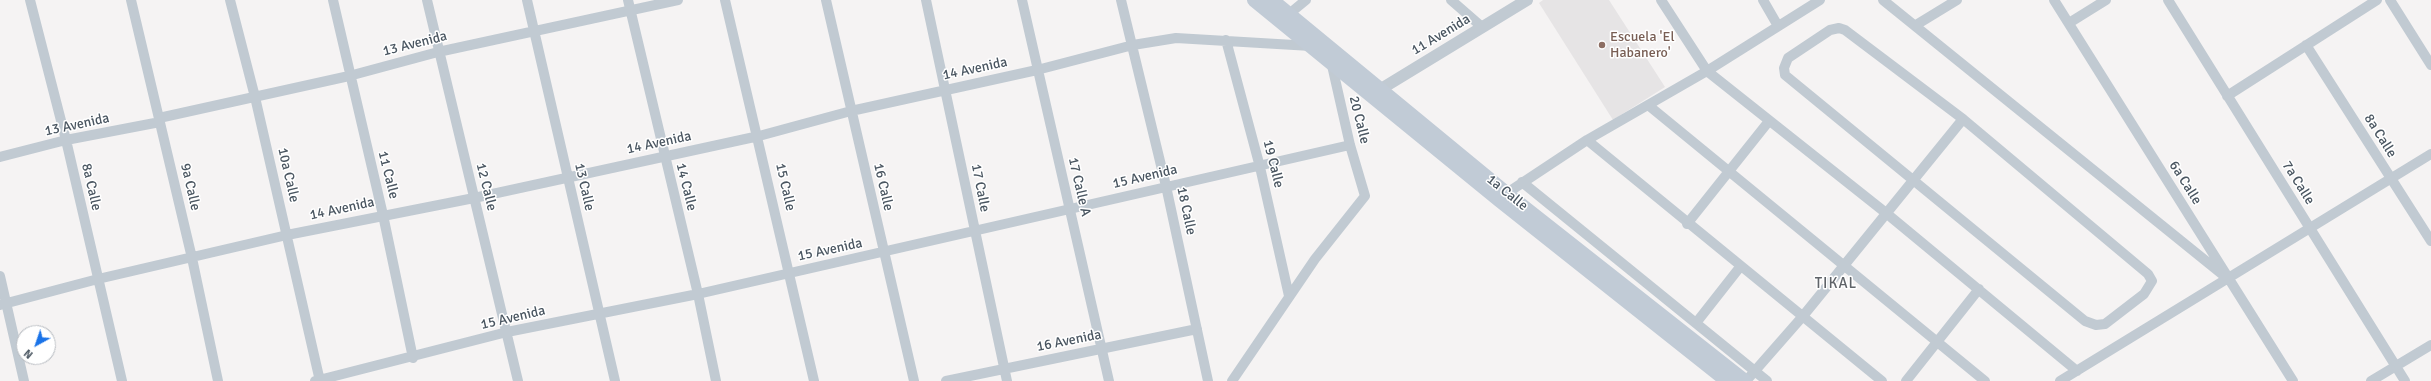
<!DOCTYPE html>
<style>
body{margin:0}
#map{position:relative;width:2431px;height:381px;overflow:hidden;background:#f5f3f3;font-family:Signika,sans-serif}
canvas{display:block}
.north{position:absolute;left:16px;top:325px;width:40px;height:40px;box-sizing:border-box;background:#fff;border:1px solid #b7bbc0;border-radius:50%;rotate:220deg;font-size:11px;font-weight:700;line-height:16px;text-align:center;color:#4a5661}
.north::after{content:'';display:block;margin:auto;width:14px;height:18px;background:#1a73e8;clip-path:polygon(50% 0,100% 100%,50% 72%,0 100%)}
</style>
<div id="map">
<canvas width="2431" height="381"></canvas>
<div class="north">N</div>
</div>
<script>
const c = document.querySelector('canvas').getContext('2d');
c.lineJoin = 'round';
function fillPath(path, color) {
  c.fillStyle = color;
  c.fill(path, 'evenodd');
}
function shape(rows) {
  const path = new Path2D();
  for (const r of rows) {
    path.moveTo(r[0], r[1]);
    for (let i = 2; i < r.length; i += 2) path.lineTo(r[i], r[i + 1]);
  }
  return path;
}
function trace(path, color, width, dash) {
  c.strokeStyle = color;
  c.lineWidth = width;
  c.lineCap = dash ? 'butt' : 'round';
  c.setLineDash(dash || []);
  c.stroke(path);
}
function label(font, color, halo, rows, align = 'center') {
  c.font = font + ' Signika,sans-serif';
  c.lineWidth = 3;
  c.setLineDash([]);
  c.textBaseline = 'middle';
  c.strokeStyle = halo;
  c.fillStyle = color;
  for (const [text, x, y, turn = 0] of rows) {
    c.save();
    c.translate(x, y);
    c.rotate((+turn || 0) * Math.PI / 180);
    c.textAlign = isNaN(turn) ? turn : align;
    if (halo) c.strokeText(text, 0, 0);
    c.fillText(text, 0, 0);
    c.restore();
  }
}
const education = shape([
 [1543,0,1609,0,1665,87,1613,120,1539,3]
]);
const minor = shape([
 [30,0,66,140,122,381],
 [131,0,192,258,218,381],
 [230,0,255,97,320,381],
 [333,0,383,215,413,358],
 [427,0,518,381],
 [527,0,615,381],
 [628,0,698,294,716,381],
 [725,0,814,381],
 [826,0,914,381],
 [926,0,1007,381],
 [1022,0,1109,381],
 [1121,0,1166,186,1208,381],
 [1451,0,1482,27],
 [1661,0,1707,71,1886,213,2077,371],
 [1763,0,1778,26],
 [1883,0,2222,274],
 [2054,0,2293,381],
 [2168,0,2405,381],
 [2390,0,2431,65],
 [1289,14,1306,0],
 [2069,23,2106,0],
 [1916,25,1957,0],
 [1839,28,1845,30,1963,119,2148,274,2152,281,2144,294,2105,324,2096,325,2085,321,1785,75,1784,68,1788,58,1830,30,1839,28],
 [1226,40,1260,167,1289,296],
 [2306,45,2431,241],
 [2227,96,2377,0],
 [1648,105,1985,381],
 [159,118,349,76,438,52,678,0],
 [1587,140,1882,381],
 [0,157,66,140,160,122],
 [1522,182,1767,381],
 [1501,197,1587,140,1707,71,1820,0],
 [1687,224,1769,121],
 [0,276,24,381],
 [0,305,98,279,287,235,474,198,759,136,851,111,1037,70,1133,45,1176,38,1311,46],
 [1696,323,1740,267],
 [315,381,507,332,698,294,1350,145],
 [946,381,1197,329],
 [1232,381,1315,259,1365,196,1350,145,1331,61],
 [1746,381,1803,316,1963,119],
 [1906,381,1979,289],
 [2060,381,2431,154],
 [2371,381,2431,345]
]);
const tertiary = shape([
 [1374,96,1381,89,1527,0]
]);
const secondary = shape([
 [1254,0,1499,200,1727,381],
 [1272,0,1505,192,1745,381]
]);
const markers = [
 [1602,45,4,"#8d6e63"]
];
const streetNames = [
 ["11 Avenida",1441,35,-31],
 ["13 Avenida",415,44,-14],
 ["14 Avenida",975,69,-12],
 ["20 Calle",1359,120,76],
 ["13 Avenida",77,125,-12],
 ["8a Calle",2380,136,58],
 ["14 Avenida",659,143,-12],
 ["19 Calle",1273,164,76],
 ["10a Calle",288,175,77],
 ["11 Calle",388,175,76],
 ["15 Avenida",1145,177,-13],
 ["6a Calle",2185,183,58],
 ["7a Calle",2298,183,58],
 ["8a Calle",91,187,77],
 ["9a Calle",190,187,77],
 ["12 Calle",486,187,76],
 ["13 Calle",584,187,77],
 ["14 Calle",686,187,76],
 ["15 Calle",785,187,77],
 ["16 Calle",883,187,77],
 ["17 Calle A",1079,187,77],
 ["17 Calle",980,188,79],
 ["1a Calle",1507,193,39],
 ["14 Avenida",342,209,-12],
 ["18 Calle",1186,211,78],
 ["15 Avenida",830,250,-12],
 ["15 Avenida",513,318,-13],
 ["16 Avenida",1069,341,-11]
];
const educationNames = [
 ["Escuela 'El",1610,37],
 ["Habanero'",1610,53]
];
const neighbourhoodNames = [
 ["TIKAL",1836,284]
];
fillPath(education, '#e6e4e5');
trace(minor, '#c1cad2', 10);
trace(tertiary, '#c1cad2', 12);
trace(secondary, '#c1cbd6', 14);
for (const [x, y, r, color] of markers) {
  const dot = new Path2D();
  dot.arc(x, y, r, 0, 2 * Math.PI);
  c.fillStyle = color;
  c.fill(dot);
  trace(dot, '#fff', 1.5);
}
label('14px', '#4a5661', '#fff', streetNames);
label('14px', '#785e54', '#fff', educationNames, 'left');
c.letterSpacing = '1px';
label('15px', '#5f6368', '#fff', neighbourhoodNames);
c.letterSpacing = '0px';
</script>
